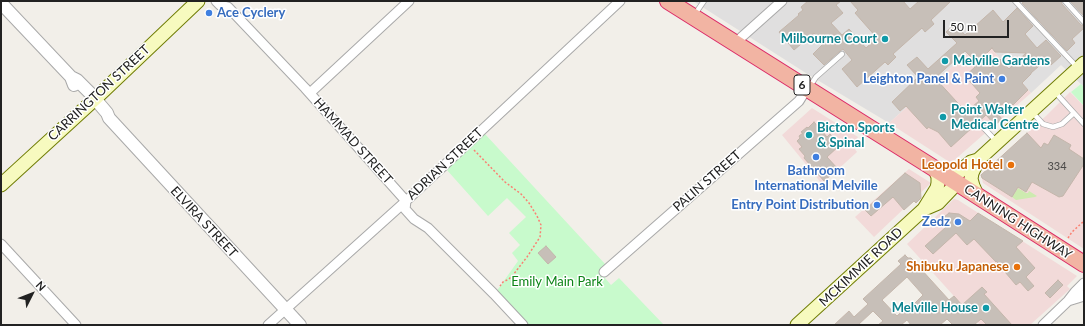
<!DOCTYPE html>
<style>
body{margin:0}
#map{position:relative;width:1085px;height:326px;overflow:hidden;background:#f2efe9;font-family:Lato,sans-serif}
canvas{display:block}
.frame{position:absolute;inset:0;border:2px solid #222;pointer-events:none}
.north{position:absolute;left:12px;top:274px;width:40px;height:40px;-webkit-text-stroke:3px #fff;paint-order:stroke;rotate:48deg;font-size:11px;font-weight:700;line-height:16px;text-align:center;color:#222}
.north::after{content:'';display:block;margin:auto;width:14px;height:18px;background:#222;clip-path:polygon(50% 0,100% 100%,50% 72%,0 100%)}
.scale{position:absolute;left:943px;top:20px;width:66px;height:18px;box-sizing:border-box;border:2px solid #222;border-top:0;padding-left:5px;font-size:12px;line-height:14px;white-space:nowrap;color:#222;-webkit-text-stroke:3px #fff;paint-order:stroke}
</style>
<div id="map">
<canvas width="1085" height="326"></canvas>
<div class="frame"></div>
<div class="north">N</div>
<div class="scale">50 m</div>
</div>
<script>
const c = document.querySelector('canvas').getContext('2d');
c.lineJoin = 'round';
function fillPath(path, color) {
  c.fillStyle = color;
  c.fill(path, 'evenodd');
}
function shape(rows) {
  const path = new Path2D();
  for (const r of rows) {
    path.moveTo(r[0], r[1]);
    for (let i = 2; i < r.length; i += 2) path.lineTo(r[i], r[i + 1]);
  }
  return path;
}
function trace(path, color, width, dash) {
  c.strokeStyle = color;
  c.lineWidth = width;
  c.lineCap = dash ? 'butt' : 'round';
  c.setLineDash(dash || []);
  c.stroke(path);
}
function label(font, color, halo, rows, align = 'center') {
  c.font = font + ' Lato,sans-serif';
  c.lineWidth = 3;
  c.setLineDash([]);
  c.textBaseline = 'middle';
  c.strokeStyle = halo;
  c.fillStyle = color;
  for (const [text, x, y, turn = 0] of rows) {
    c.save();
    c.translate(x, y);
    c.rotate((+turn || 0) * Math.PI / 180);
    c.textAlign = isNaN(turn) ? turn : align;
    if (halo) c.strokeText(text, 0, 0);
    c.fillText(text, 0, 0);
    c.restore();
  }
}
const residential = shape([
 [693,1,1084,1,1084,87,1061,65,1031,93,983,39,889,123,809,75]
]);
const commercial = shape([
 [983,39,1031,93,951,163,889,123],
 [1070,92,1084,106,1084,249,983,183,981,175,1047,115],
 [812,108,858,137,855,142,852,145,857,152,822,184,782,135],
 [909,169,931,183,874,237,855,217],
 [954,199,958,200,1077,276,1067,286,1070,289,1030,325,980,325,907,244]
]);
const grass = shape([
 [1018,188,1026,193,1028,193,1029,191,1037,196,1035,197,1016,200,1012,197]
]);
const park = shape([
 [1081,84,1084,87,1084,106,1071,92],
 [485,134,606,265,599,271,611,285,619,278,664,325,528,325,496,292,518,261,512,253,520,245,509,233,526,217,507,198,488,216,446,169]
]);
const building = shape([
 [808,1,841,1,836,5,843,13,831,23,842,35,849,29,866,48,877,38,855,13,858,10,850,1,903,1,910,9,919,1,951,1,931,20,934,24,925,32,922,28,893,54,896,57,888,65,885,62,857,87,842,69,852,60,843,49,840,51,824,65,813,54,824,43,814,33,794,50,779,32,799,15,798,14,803,10,801,7,808,1],
 [1025,1,1061,1,1062,4,1081,25,1084,26,1084,28,1072,39,1075,43,1067,51,1022,3,1025,1],
 [1070,1,1084,1,1084,16,1070,1],
 [1017,8,1033,26,1025,34,1037,48,1046,40,1061,56,1051,65,1046,60,1031,73,1031,74,1022,83,1028,90,1013,105,1013,104,1011,106,1006,101,995,111,1002,119,995,125,986,115,951,147,938,132,928,127,927,129,906,106,900,111,892,102,918,77,907,65,917,57,928,69,957,43,946,32,955,24,965,35,993,10,1003,22,1017,8],
 [992,48,995,52,1026,53,1009,69,1000,59,990,68,982,58,992,48],
 [965,51,976,62,973,65,975,67,965,76,980,93,976,97,979,101,966,112,935,78,965,51],
 [814,122,827,137,830,134,840,145,827,157,838,169,824,181,804,158,805,156,799,149,802,147,797,141,800,138,799,136,803,133,801,132,807,127,808,128,814,122],
 [1027,133,1041,148,1044,143,1048,145,1054,135,1071,145,1069,149,1084,159,1084,164,1063,196,1059,197,1032,182,1026,192,1018,187,1012,197,982,178,981,175,1027,133],
 [905,173,920,183,921,198,916,203,914,201,904,210,893,197,871,216,865,210,905,173],
 [949,213,959,214,970,221,978,213,1023,241,1016,247,1035,268,1026,277,1034,286,1028,291,1020,282,1016,285,1005,272,1006,271,996,261,996,262,974,239,967,245,956,233,933,254,925,246,946,227,944,226,948,223,943,218,949,213],
 [546,246,556,257,548,264,538,253,546,246],
 [905,255,908,258,911,258,949,300,954,296,962,305,982,287,987,292,984,294,1012,325,987,325,981,319,974,325,953,325,947,319,940,325,911,325,907,320,901,325,878,325,883,321,873,311,858,325,834,325,849,311,854,317,868,304,863,299,901,264,898,261,905,255],
 [907,277,923,295,914,304,912,302,897,316,882,300,907,277],
 [1058,280,1063,285,1050,298,1045,293,1058,280]
]);
const path = shape([
 [474,150,505,182,521,194,529,203,537,216,541,225,540,237,527,257,513,275,509,279,503,282,500,286],
 [1068,238,1072,232,1084,221]
]);
const service = shape([
 [1015,1,1077,67],
 [1065,1,1084,22],
 [695,14,704,1],
 [810,86,816,77,842,54],
 [1054,91,1084,124],
 [1032,112,1043,124,1053,127,1062,124,1074,113],
 [981,125,996,141]
]);
const minor = shape([
 [216,1,220,5,228,7,305,88,406,201,405,209,414,219,428,228,494,294,523,325],
 [735,43,782,1],
 [310,93,409,1],
 [1,244,76,325],
 [604,272,799,101,807,88],
 [1068,301,1081,297,1084,295],
 [268,325,406,201,620,1],
 [1043,325,1068,301,1075,292,1084,283]
]);
const tertiary = shape([
 [1,3,71,77,74,85],
 [71,77,77,80,90,93,107,113,109,118,300,325]
]);
const secondary = shape([
 [951,179,971,162,978,160,1084,63],
 [1,185,95,99,198,1],
 [977,195,973,186,971,179,972,173,978,160],
 [924,209,938,203,957,183],
 [797,325,924,209,937,188,938,183,938,177,935,169]
]);
const trunk = shape([
 [668,1,951,179,1084,264]
]);
const markers = [
 [209,13,4,"#3f7fe0"],
 [885,39,4,"#0f9aa8"],
 [945,61,4,"#0f9aa8"],
 [1002,79,4,"#3f7fe0"],
 [943,117,4,"#0f9aa8"],
 [809,135,4,"#0f9aa8"],
 [816,157,4,"#3f7fe0"],
 [1011,165,4,"#e8710a"],
 [877,205,4,"#3f7fe0"],
 [958,222,4,"#3f7fe0"],
 [1017,267,4,"#e8710a"],
 [986,308,4,"#0f9aa8"]
];
const numberNames = [
 ["334",1057,166]
];
const shields = [
 [802,85,16]
];
const shieldNames = [
 ["6",802,85]
];
const shopNames = [
 ["Ace Cyclery",217,13,"left"],
 ["Leighton Panel & Paint",994,79],
 ["Bathroom",816,171,"center"],
 ["International Melville",816,186,"center"],
 ["Entry Point Distribution",869,205],
 ["Zedz",950,222]
];
const cultureNames = [
 ["Milbourne Court",877,39,"right"],
 ["Melville Gardens",953,61],
 ["Point Walter",951,110],
 ["Medical Centre",951,125],
 ["Bicton Sports",817,128],
 ["& Spinal",817,143],
 ["Melville House",978,308,"right"]
];
const streetNames = [
 ["CARRINGTON STREET",99,93,-43],
 ["HAMMAD STREET",353,141,48],
 ["ADRIAN STREET",445,164,-43],
 ["PALIN STREET",707,181,-41],
 ["ELVIRA STREET",204,222,47],
 ["CANNING HIGHWAY",1018,222,33],
 ["MCKIMMIE ROAD",861,267,-43]
];
const foodNames = [
 ["Leopold Hotel",1003,165],
 ["Shibuku Japanese",1009,267]
];
const parkNames = [
 ["Emily Main Park",557,282]
];
fillPath(residential, '#e0dfdf');
fillPath(commercial, '#f2dad9');
fillPath(grass, '#cdebb0');
fillPath(park, '#c8facc');
fillPath(building, '#c7bfb8');
trace(building, '#c4b6ab', 1);
trace(service, '#a9a9a9', 6);
trace(minor, '#a9a9a9', 11);
trace(tertiary, '#a9a9a9', 14);
trace(secondary, '#707d05', 15);
trace(trunk, '#dc2a67', 18);
trace(path, '#fa8072', 1.5, [2, 2]);
trace(service, '#fff', 4.5);
trace(minor, '#fff', 9);
trace(tertiary, '#fff', 12);
trace(secondary, '#f7fabf', 13);
trace(trunk, '#f2b4a3', 16);
for (const [x, y, r, color] of markers) {
  const dot = new Path2D();
  dot.arc(x, y, r, 0, 2 * Math.PI);
  c.fillStyle = color;
  c.fill(dot);
  trace(dot, '#fff', 1.5);
}
label('11px', '#4b4948', null, numberNames);
for (const [x, y, w] of shields) {
  const box = new Path2D();
  box.roundRect(x - w / 2, y - 10, w, 20, 3);
  c.fillStyle = '#fff';
  c.fill(box);
  trace(box, '#222', 1);
}
label('bold 12px', '#222', null, shieldNames);
label('bold 13px', '#366cbe', '#fff', shopNames, 'right');
label('bold 13px', '#0d838f', '#fff', cultureNames, 'left');
label('13px', '#222', '#fff', streetNames);
label('bold 13px', '#c56008', '#fff', foodNames, 'right');
label('13px', '#0c8416', '#fff', parkNames);
</script>
